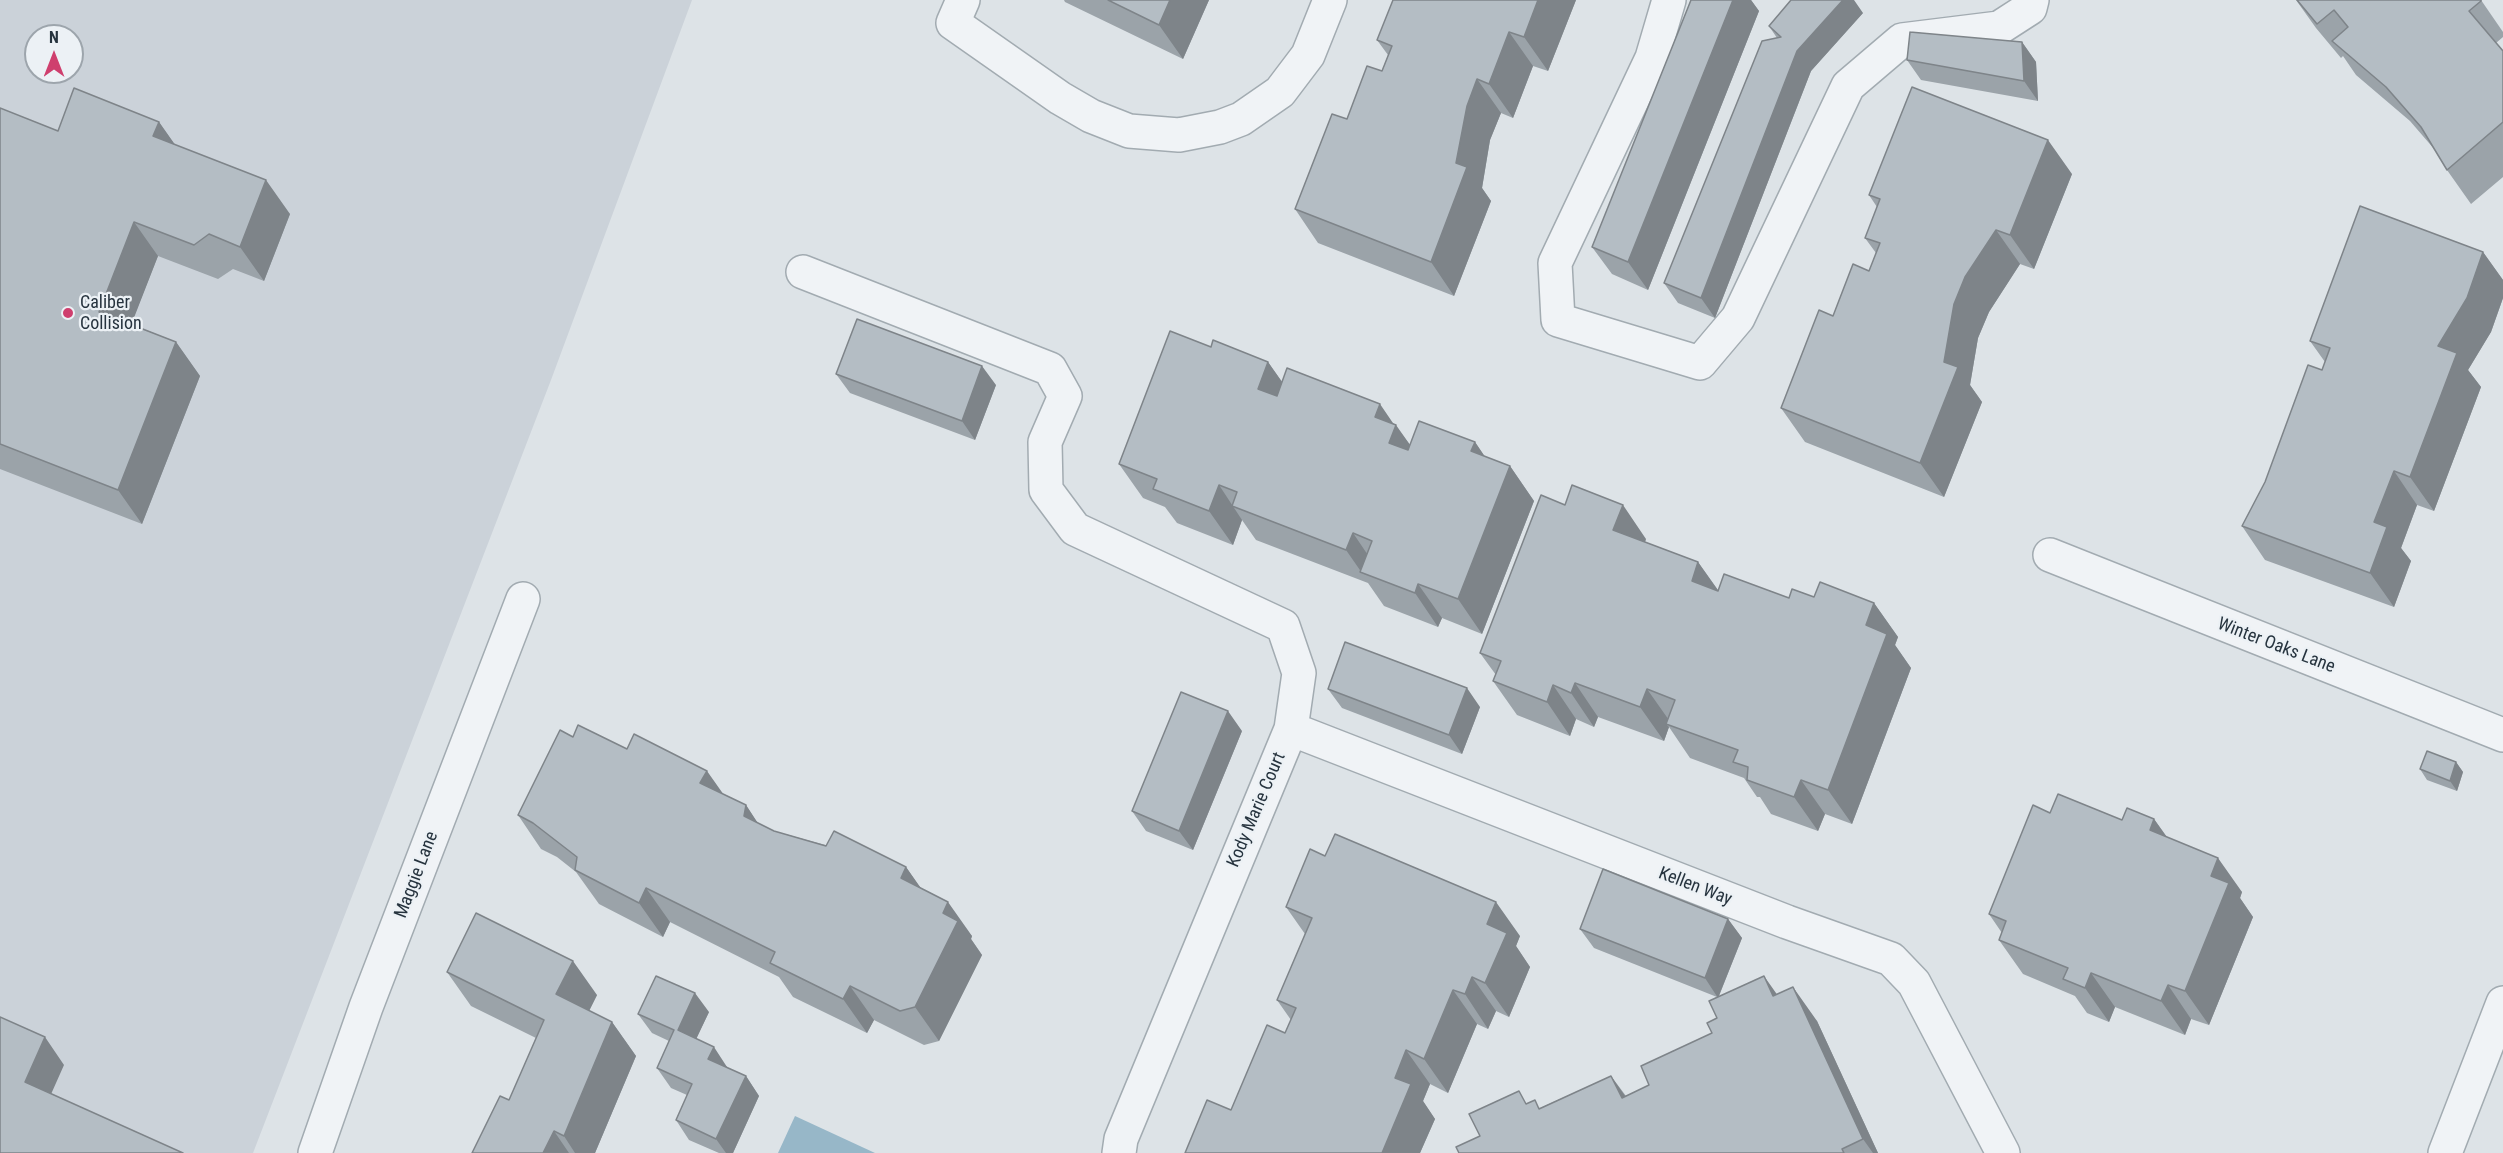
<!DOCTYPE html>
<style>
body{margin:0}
#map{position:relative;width:2503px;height:1153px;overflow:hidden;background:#dde3e7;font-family:"Roboto Condensed",sans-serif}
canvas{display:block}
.north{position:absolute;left:24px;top:24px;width:60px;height:60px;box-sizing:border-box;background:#ecf1f5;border:2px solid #9da5ac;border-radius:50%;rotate:0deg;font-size:16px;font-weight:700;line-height:24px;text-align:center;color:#26333e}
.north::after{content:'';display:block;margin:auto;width:21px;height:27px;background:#cf3f6e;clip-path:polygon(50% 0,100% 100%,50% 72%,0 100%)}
</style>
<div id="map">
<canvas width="2503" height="1153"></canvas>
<div class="north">N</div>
</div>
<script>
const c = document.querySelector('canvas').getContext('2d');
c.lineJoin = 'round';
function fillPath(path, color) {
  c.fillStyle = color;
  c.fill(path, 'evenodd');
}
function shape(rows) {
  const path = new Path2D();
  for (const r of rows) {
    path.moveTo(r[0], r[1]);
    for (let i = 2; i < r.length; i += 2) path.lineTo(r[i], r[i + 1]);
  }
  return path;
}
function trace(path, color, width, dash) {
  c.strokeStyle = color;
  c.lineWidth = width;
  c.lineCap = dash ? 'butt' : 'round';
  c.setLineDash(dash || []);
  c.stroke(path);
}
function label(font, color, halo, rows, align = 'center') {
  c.font = font + ' "Roboto Condensed",sans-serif';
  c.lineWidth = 4.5;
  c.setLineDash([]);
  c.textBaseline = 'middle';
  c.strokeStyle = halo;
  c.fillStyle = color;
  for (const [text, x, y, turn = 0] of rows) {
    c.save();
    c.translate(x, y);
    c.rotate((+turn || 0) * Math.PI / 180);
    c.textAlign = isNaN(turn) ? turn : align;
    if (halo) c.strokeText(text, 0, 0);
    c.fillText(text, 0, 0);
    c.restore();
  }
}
const built = shape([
 [0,0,692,0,551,380,253,1153,0,1153],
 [36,36,72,36,72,72,36,72]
]);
const water = shape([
 [795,1116,875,1153,778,1153]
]);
const minor = shape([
 [963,0,953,23,1060,98,1091,116,1129,131,1179,135,1220,127,1241,119,1280,92,1308,55,1330,0],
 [1669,0,1652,58,1555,263,1558,320,1700,363,1738,318,1848,86,1902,40,1999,28,2030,8,2032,0],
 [803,272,1050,369,1065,396,1045,442,1046,490,1075,529,1283,626,1299,673,1291,729,1121,1139,1119,1153],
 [2050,555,2503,735],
 [1291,729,1787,922,1891,959,1914,983,2003,1153],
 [315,1153,366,1007,523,599],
 [2445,1153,2503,1003]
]);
const wall = shape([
 [1064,0,1209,0,1183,59,1065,2],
 [1576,0,1548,71,1533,66,1513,118,1501,113,1490,140,1482,188,1491,201,1454,296,1318,243,1295,209,1347,119,1382,71,1388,55,1377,40],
 [1691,0,1751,0,1759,11,1648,290,1612,274,1592,247],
 [2296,0,2481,0,2503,32,2503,37,2496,43,2503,51,2503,177,2471,204,2447,170,2435,150,2410,121,2356,75,2343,56,2341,58,2316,28],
 [1863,13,1811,71,1715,318,1678,303,1664,283,1777,38,1769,26],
 [2022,42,2036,62,2038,101,1921,80,1907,60],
 [0,108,58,131,159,122,175,145,290,214,264,281,233,269,218,279,158,256,131,324,176,342,200,376,142,524,0,469],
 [2072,174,2034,269,2020,264,1989,312,1978,338,1970,385,1982,402,1944,497,1805,442,1781,408,1833,316,1869,271,1876,253,1865,238,1877,207,1869,195],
 [2483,252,2503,280,2503,298,2491,332,2468,370,2481,387,2434,511,2417,505,2401,548,2411,561,2394,607,2265,560,2242,526,2265,482,2322,370,2325,362,2310,341],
 [1211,347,1268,362,1282,382,1394,424,1410,445,1475,442,1485,457,1510,466,1534,501,1482,634,1442,618,1438,627,1384,606,1368,583,1256,540,1242,520,1233,545,1177,523,1165,507,1143,498,1119,464],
 [836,374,996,385,975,440,850,393],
 [1646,539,1645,542,1698,562,1718,590,1789,598,1814,597,1874,603,1898,637,1895,645,1911,668,1852,824,1825,814,1818,831,1771,814,1760,797,1757,797,1744,778,1690,758,1669,727,1664,741,1598,717,1594,727,1576,719,1570,736,1517,715,1493,681,1496,675,1480,653],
 [1328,689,1480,707,1462,754,1342,708],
 [1242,731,1193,850,1146,831,1132,811],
 [573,737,627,749,746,805,758,824,774,831,906,867,921,889,972,936,971,939,982,955,939,1041,924,1045,874,1020,867,1033,793,997,779,977,670,922,663,937,599,904,576,872,557,857,541,849,518,815],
 [2456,762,2463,772,2457,791,2427,780,2420,769],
 [2050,813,2122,820,2154,819,2167,837,2242,892,2240,898,2253,917,2209,1025,2191,1019,2185,1035,2115,1007,2109,1022,2087,1013,2075,996,2023,974,1999,940,2002,933,1989,914],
 [1286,907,1520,936,1516,946,1530,967,1509,1017,1496,1011,1488,1029,1477,1024,1448,1093,1430,1084,1423,1101,1435,1119,1420,1153,1185,1153,1231,1110,1285,1033,1291,1020,1277,1000,1305,934],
 [1728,919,1742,938,1719,996,1777,994,1817,1021,1878,1153,1459,1153,1480,1136,1528,1103,1540,1108,1611,1076,1626,1096,1649,1085,1712,1033,1717,1018,1717,997,1594,948,1580,929],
 [447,972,597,995,589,1011,612,1022,636,1056,595,1153,472,1153,509,1100,536,1038,471,1006],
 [709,1012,696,1039,727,1067,727,1068,746,1076,759,1096,733,1153,719,1153,689,1140,676,1120,687,1095,671,1088,657,1068,669,1041,652,1033,638,1014]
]);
const shadedWall = shape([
 [1170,0,1209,0,1183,59,1159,25],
 [1538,0,1576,0,1548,71,1524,37],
 [1733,0,1751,0,1759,11,1648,290,1628,262],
 [1843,0,1854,0,1863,13,1811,71,1715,318,1701,298,1797,51],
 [1509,32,1533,66,1513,118,1489,84],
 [2022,42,2036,62,2038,101,2024,81],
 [1477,79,1501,113,1490,140,1482,188,1491,201,1454,296,1431,262,1456,163,1467,106],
 [159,122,183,156,153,136],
 [2048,140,2072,174,2034,269,2010,235],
 [266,180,290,214,264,281,240,247],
 [134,222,158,256,123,346,99,312],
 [1996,230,2020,264,1989,312,1978,338,1970,385,1982,402,1944,497,1920,463,1944,362,1954,304,1965,277],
 [2483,252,2503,280,2503,298,2491,332,2468,370,2481,387,2434,511,2410,477,2438,346],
 [176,342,200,376,142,524,118,490],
 [1268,362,1292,396,1282,423,1258,389],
 [982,366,996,385,975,440,962,421],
 [1380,404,1395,426,1396,425,1420,459,1389,443,1375,417],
 [1475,442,1498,476,1471,451],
 [1510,466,1534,501,1482,634,1458,599],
 [2394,471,2417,505,2401,548,2411,561,2394,607,2370,573,2374,522],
 [1219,485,1242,520,1233,545,1209,511],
 [1623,505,1646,539,1637,564,1613,530],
 [1353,533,1376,567,1362,573,1346,550],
 [1698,562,1722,596,1692,581],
 [1418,584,1442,618,1438,627,1415,593],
 [1874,603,1898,637,1895,645,1911,668,1852,824,1828,790,1866,625],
 [1575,683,1598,717,1594,727,1571,693],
 [1553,685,1576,719,1570,736,1547,702],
 [1467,688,1480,707,1462,754,1449,735],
 [1647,689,1671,723,1666,724,1669,727,1664,741,1640,707],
 [1228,711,1242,731,1193,850,1179,831],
 [2456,762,2463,772,2457,791,2450,781],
 [707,771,731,805,700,783],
 [1801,780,1825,814,1818,831,1794,797],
 [746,805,769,840,744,816],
 [2154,819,2178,853,2150,830],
 [2218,858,2242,892,2240,898,2253,917,2209,1025,2185,991,2211,876],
 [906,867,930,901,901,878],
 [646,888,670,922,663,937,639,903],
 [948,902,972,936,971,939,982,955,939,1041,915,1007,943,913],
 [1496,902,1520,936,1516,946,1530,967,1509,1017,1485,983,1487,924],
 [1728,919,1742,938,1718,998,1705,978],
 [573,961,597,995,580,1029,556,994],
 [2091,973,2115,1007,2109,1022,2085,988],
 [1764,976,1788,1010,1773,996],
 [1472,977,1496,1011,1488,1029,1465,994],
 [2168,985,2191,1019,2185,1035,2161,1001],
 [850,986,874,1020,867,1033,843,999],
 [1793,987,1817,1021,1878,1153,1873,1153,1863,1139],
 [1453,990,1477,1024,1448,1093,1424,1059],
 [695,993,709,1012,691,1050,678,1030],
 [612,1022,636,1056,595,1153,575,1153,564,1136],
 [45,1037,64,1065,44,1110,25,1082],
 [714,1047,727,1067,722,1079,708,1059],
 [1406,1050,1430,1084,1423,1101,1435,1119,1420,1153,1382,1153,1395,1078],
 [746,1076,759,1096,733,1153,726,1153,716,1139],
 [1611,1076,1635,1110,1622,1098],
 [554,1131,569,1153,543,1153]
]);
const building = shape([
 [1108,0,1170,0,1159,25,1108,0],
 [1393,0,1538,0,1524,37,1509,32,1489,84,1477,79,1467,106,1456,163,1467,167,1431,262,1295,209,1332,114,1347,119,1367,66,1382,71,1392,46,1377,40,1393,0],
 [1691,0,1733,0,1628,262,1592,247,1691,0],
 [1791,0,1843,0,1797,51,1701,298,1664,283,1762,41,1781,37,1769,26,1791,0],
 [2297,0,2481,0,2481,1,2469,11,2503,51,2503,122,2447,170,2421,127,2386,87,2332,41,2348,27,2334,10,2317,24,2297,0],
 [1910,32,2022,42,2024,81,1907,60,1910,32],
 [1912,87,2048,140,2010,235,1996,230,1965,277,1954,304,1944,362,1958,367,1920,463,1781,408,1819,310,1833,316,1853,264,1869,271,1880,243,1865,238,1880,199,1869,195,1912,87],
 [74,88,159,122,153,136,266,180,240,247,209,234,194,245,134,222,99,312,176,342,118,490,0,444,0,108,58,131,74,88],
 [2360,206,2483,252,2467,298,2438,346,2457,353,2410,477,2394,471,2374,522,2387,527,2370,573,2242,526,2265,482,2308,365,2322,370,2330,348,2310,341,2360,206],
 [857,319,982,366,962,421,836,374,857,319],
 [1170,331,1211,347,1213,340,1268,362,1258,389,1277,396,1287,368,1380,404,1375,417,1396,425,1389,443,1408,450,1419,421,1475,442,1471,451,1510,466,1458,599,1418,584,1415,593,1360,572,1372,541,1353,533,1346,550,1232,506,1237,492,1219,485,1209,511,1153,489,1157,479,1119,464,1170,331],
 [1572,485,1623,505,1613,530,1698,562,1692,581,1718,591,1724,574,1789,598,1792,589,1814,597,1820,582,1874,603,1866,625,1887,634,1828,790,1801,780,1794,797,1747,780,1748,767,1733,762,1738,750,1666,724,1675,700,1647,689,1640,707,1575,683,1571,693,1553,685,1547,702,1493,681,1501,661,1480,653,1541,495,1565,505,1572,485],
 [1345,642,1467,688,1449,735,1328,689,1345,642],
 [1181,692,1228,711,1179,831,1132,811,1181,692],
 [578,725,627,749,634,734,707,771,700,783,746,805,744,816,774,831,826,846,834,831,906,867,901,878,948,902,943,913,958,921,915,1007,900,1011,850,986,843,999,770,963,775,952,646,888,639,903,575,870,577,857,533,823,518,815,560,730,573,737,578,725],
 [2427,751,2456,762,2450,781,2420,769,2427,751],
 [2058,794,2122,820,2127,808,2154,819,2150,830,2218,858,2211,876,2229,883,2185,991,2168,985,2161,1001,2091,973,2085,988,2063,979,2068,968,1999,940,2006,921,1989,914,2033,805,2050,813,2058,794],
 [1335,834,1496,902,1487,924,1507,933,1485,983,1472,977,1465,994,1453,990,1424,1059,1406,1050,1395,1078,1411,1084,1382,1153,1383,1153,1185,1153,1207,1100,1231,1110,1267,1025,1285,1033,1296,1008,1277,1000,1312,918,1286,907,1310,849,1325,856,1335,834],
 [1603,869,1728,919,1705,978,1580,929,1603,869],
 [476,913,573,961,556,994,612,1022,564,1136,554,1131,543,1153,472,1153,500,1096,509,1100,544,1020,447,972,476,913],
 [656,976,695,993,678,1030,714,1047,708,1059,746,1076,716,1139,676,1120,692,1084,657,1068,674,1030,638,1014,656,976],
 [1764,976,1773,996,1793,987,1863,1139,1842,1149,1844,1153,1459,1153,1456,1147,1480,1136,1469,1114,1519,1091,1526,1104,1535,1100,1539,1109,1611,1076,1622,1098,1649,1085,1641,1066,1712,1033,1707,1023,1717,1018,1709,1001,1764,976],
 [0,1017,45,1037,25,1082,183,1153,0,1153,0,1017]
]);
const markers = [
 [68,313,6,"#cf3f6e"]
];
const poiNames = [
 ["Caliber",80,303],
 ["Collision",80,324]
];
const streetNames = [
 ["Winter Oaks Lane",2276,646,21],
 ["Kody Marie Court",1257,810,-67],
 ["Maggie Lane",417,875,-69],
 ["Kellen Way",1695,887,21]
];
fillPath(built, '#cbd2d9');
fillPath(water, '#97b7c8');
trace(minor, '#a2abb1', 36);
trace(minor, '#f0f3f6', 33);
fillPath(wall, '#9ba3a9');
fillPath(shadedWall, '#7e8489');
fillPath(building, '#b4bdc4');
trace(building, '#7e8489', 1.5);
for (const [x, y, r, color] of markers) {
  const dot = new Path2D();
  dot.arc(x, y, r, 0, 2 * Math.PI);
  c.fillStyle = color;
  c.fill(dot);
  trace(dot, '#ecf1f5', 2);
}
label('18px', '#26333e', '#ecf1f5', poiNames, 'left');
label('18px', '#26333e', '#ecf1f5', streetNames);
</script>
